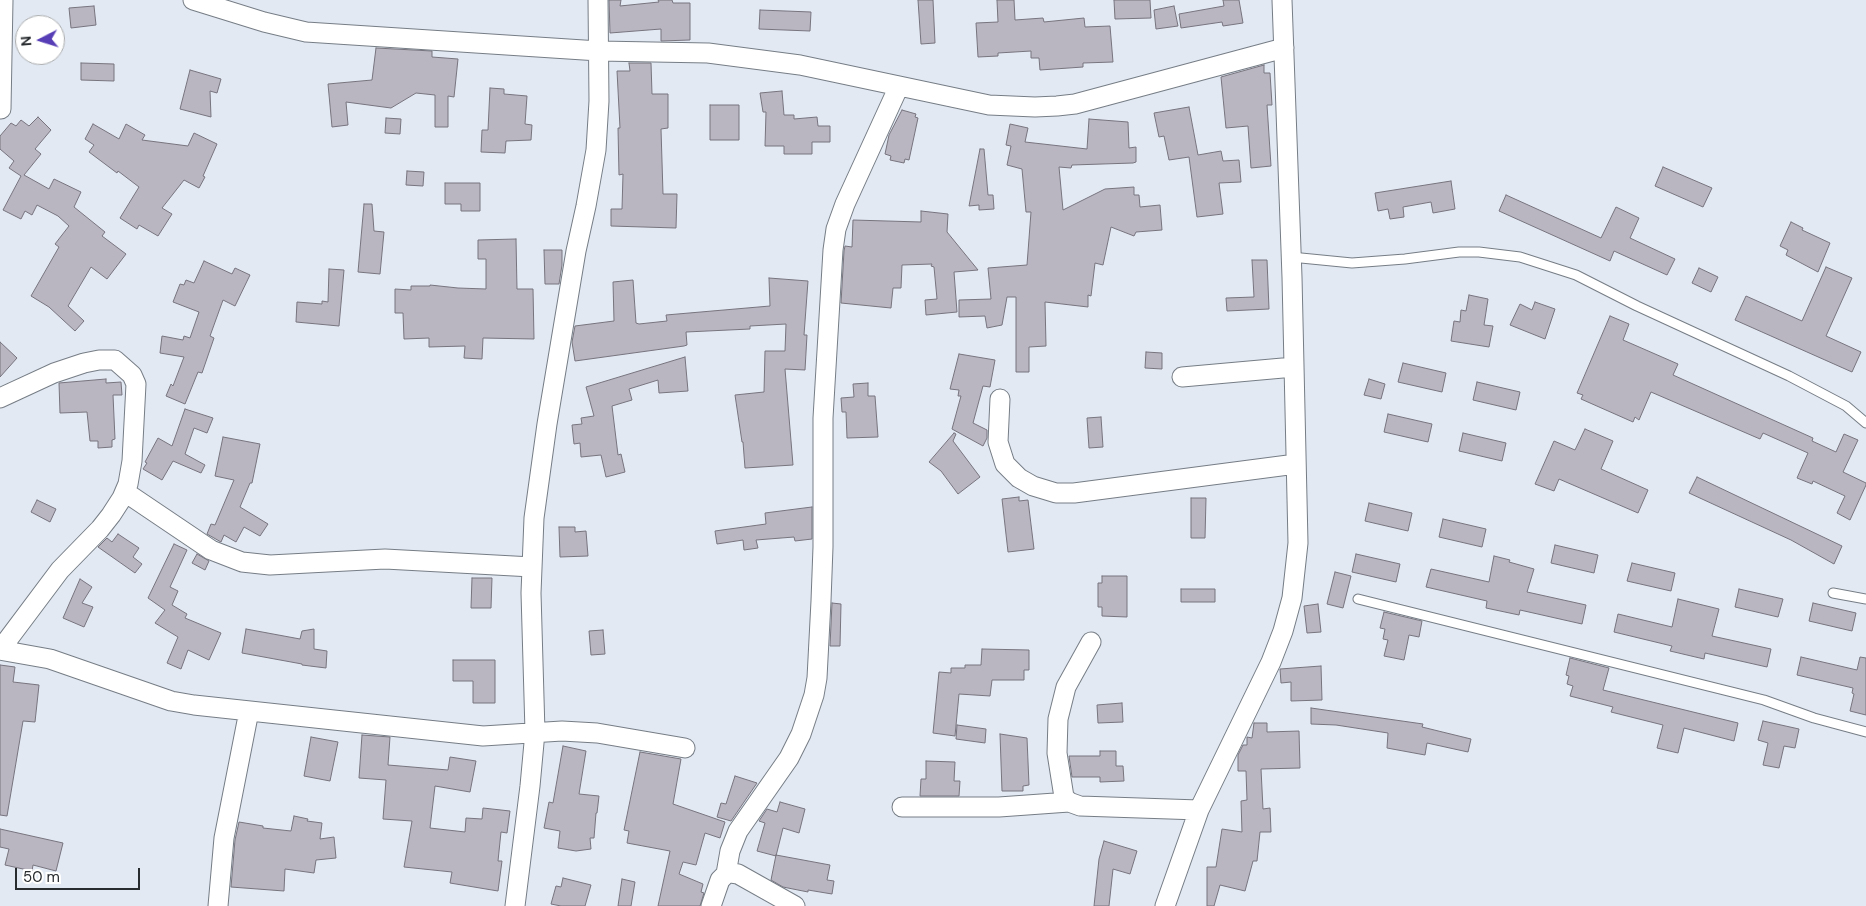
<!DOCTYPE html>
<style>
body{margin:0}
#map{position:relative;width:1866px;height:906px;overflow:hidden;background:#e2e9f3;font-family:"DM Sans",sans-serif}
canvas{display:block}
.north{position:absolute;left:15px;top:15px;width:50px;height:50px;box-sizing:border-box;background:#fff;border:1px solid #a9abac;border-radius:50%;rotate:265deg;font-size:14px;font-weight:700;line-height:20px;text-align:center;color:#292c2f}
.north::after{content:'';display:block;margin:auto;width:18px;height:22px;background:#573eb6;clip-path:polygon(50% 0,100% 100%,50% 72%,0 100%)}
.scale{position:absolute;left:15px;top:868px;width:125px;height:22px;box-sizing:border-box;border:2px solid #292c2f;border-top:0;padding-left:6px;font-size:15px;line-height:18px;white-space:nowrap;color:#292c2f;-webkit-text-stroke:4px #fff;paint-order:stroke}
</style>
<div id="map">
<canvas width="1866" height="906"></canvas>
<div class="north">N</div>
<div class="scale">50 m</div>
</div>
<script>
const c = document.querySelector('canvas').getContext('2d');
c.lineJoin = 'round';
function fillPath(path, color) {
  c.fillStyle = color;
  c.fill(path, 'evenodd');
}
function shape(rows) {
  const path = new Path2D();
  for (const r of rows) {
    path.moveTo(r[0], r[1]);
    for (let i = 2; i < r.length; i += 2) path.lineTo(r[i], r[i + 1]);
  }
  return path;
}
function trace(path, color, width, dash) {
  c.strokeStyle = color;
  c.lineWidth = width;
  c.lineCap = dash ? 'butt' : 'round';
  c.setLineDash(dash || []);
  c.stroke(path);
}
const building = shape([
 [609,0,621,0,620,6,659,2,658,0,672,0,673,3,690,3,690,40,661,41,661,29,610,33,609,0],
 [918,0,933,0,935,43,921,44,918,0],
 [997,0,1014,0,1015,20,1043,18,1044,22,1084,18,1085,27,1110,26,1113,62,1083,63,1083,67,1040,70,1039,58,1031,58,1031,51,998,53,998,56,978,57,976,23,998,22,997,0],
 [1114,0,1150,0,1151,18,1115,19,1114,0],
 [1223,0,1239,0,1243,23,1223,26,1222,22,1181,28,1179,14,1224,6,1223,0],
 [94,6,96,25,71,28,69,8,94,6],
 [1174,6,1178,26,1156,29,1154,10,1174,6],
 [760,10,811,12,810,31,759,29,760,10],
 [376,48,432,51,432,57,458,59,454,97,448,96,448,127,435,127,435,95,416,93,391,108,346,102,348,125,332,127,328,84,372,80,376,48],
 [81,63,114,64,114,81,81,80,81,63],
 [629,63,651,63,652,94,668,94,668,128,661,129,663,194,677,194,676,228,611,226,611,209,622,209,623,174,619,175,618,128,620,128,617,71,630,71,629,63],
 [1264,65,1264,73,1270,73,1272,105,1267,105,1271,166,1251,168,1248,126,1226,128,1221,77,1264,65],
 [190,70,221,79,217,93,210,91,211,117,180,109,190,70],
 [490,88,504,89,504,94,527,96,525,124,532,125,531,140,506,141,505,153,481,152,482,130,488,130,490,88],
 [782,91,784,115,794,115,794,119,817,117,818,126,830,126,830,142,812,142,812,154,784,154,784,146,765,146,766,112,763,112,760,93,782,91],
 [710,105,739,105,739,140,710,140,710,105],
 [1189,107,1198,155,1221,151,1223,161,1239,160,1241,182,1219,183,1223,214,1197,217,1189,157,1169,160,1164,136,1159,137,1154,113,1189,107],
 [902,110,916,114,915,117,918,118,909,160,905,159,904,163,890,160,891,156,885,154,889,135,902,110],
 [38,117,51,130,35,149,41,154,24,175,49,189,54,179,81,192,74,207,105,232,102,236,126,254,107,279,91,267,68,306,84,321,75,331,49,307,31,296,59,247,55,244,69,226,58,216,37,205,32,215,25,211,21,219,3,210,21,176,9,168,14,161,0,149,0,136,11,123,16,126,21,120,29,126,38,117],
 [386,118,401,119,400,134,385,133,386,118],
 [1089,119,1128,122,1129,148,1136,147,1136,162,1133,163,1072,165,1071,168,1059,167,1063,210,1105,189,1134,187,1134,195,1139,195,1140,207,1160,205,1162,230,1136,232,1134,236,1111,227,1103,265,1095,263,1091,296,1088,295,1088,307,1045,302,1046,346,1029,347,1029,372,1016,372,1016,297,1007,297,1002,325,987,328,985,316,959,317,959,300,991,299,988,268,1027,265,1031,212,1026,212,1022,169,1007,165,1011,146,1006,145,1010,124,1028,128,1025,142,1087,149,1089,119],
 [93,124,119,139,126,124,145,135,142,140,188,146,194,133,217,144,203,176,205,177,199,188,184,180,162,208,172,214,158,236,139,225,137,229,120,218,139,187,118,171,117,173,89,152,94,145,85,139,93,124],
 [980,149,984,149,988,195,993,195,994,209,979,210,979,205,969,206,980,149],
 [1663,167,1712,188,1703,207,1655,186,1663,167],
 [407,171,424,172,423,186,406,185,407,171],
 [1451,181,1455,209,1433,213,1431,202,1403,207,1404,217,1390,219,1388,209,1378,211,1375,193,1451,181],
 [445,183,480,183,480,211,461,211,461,204,445,204,445,183],
 [1506,195,1601,238,1616,207,1639,218,1630,238,1675,259,1667,275,1614,251,1610,261,1499,211,1506,195],
 [364,204,372,204,374,231,384,232,380,274,358,272,364,204],
 [921,211,948,214,947,232,978,270,954,272,957,312,926,315,925,300,937,299,934,267,931,266,932,264,902,265,901,288,893,288,891,308,841,303,844,251,845,246,852,247,853,220,921,222,921,211],
 [1791,222,1803,228,1802,230,1830,243,1818,272,1786,255,1788,250,1780,246,1791,222],
 [516,239,517,289,533,289,534,339,483,338,482,359,464,358,465,346,429,347,429,338,404,339,403,313,395,313,395,289,411,290,411,286,430,286,430,285,458,288,486,289,486,259,478,259,478,240,516,239],
 [544,250,562,250,562,265,559,284,545,284,544,250],
 [1252,260,1267,260,1269,309,1227,311,1226,298,1254,297,1252,260],
 [204,261,232,274,235,268,250,275,235,306,223,300,210,336,214,338,202,373,198,372,185,404,166,396,171,384,173,386,184,357,160,353,162,336,183,340,184,336,190,338,199,312,173,302,180,284,184,285,186,280,194,283,204,261],
 [1826,267,1852,278,1826,336,1861,352,1852,372,1735,320,1746,296,1802,321,1826,267],
 [1699,268,1718,277,1711,292,1692,283,1699,268],
 [329,269,344,270,339,326,296,322,297,302,322,304,322,301,328,302,329,269],
 [769,278,808,281,804,335,807,335,805,370,785,369,793,465,745,468,743,442,742,442,735,395,764,392,765,351,785,351,786,324,750,326,750,329,686,332,687,345,684,346,575,361,572,342,575,326,614,321,613,282,633,280,636,323,639,324,667,321,666,315,770,306,769,278],
 [1469,295,1488,299,1484,325,1493,326,1489,347,1451,341,1454,321,1460,322,1461,310,1466,311,1469,295],
 [1535,302,1555,309,1545,339,1510,325,1520,304,1532,310,1535,302],
 [1610,316,1629,324,1623,340,1678,364,1673,375,1813,438,1812,441,1836,452,1844,434,1858,440,1843,472,1866,483,1866,485,1850,520,1837,513,1845,496,1813,481,1812,484,1797,478,1808,453,1763,433,1760,439,1651,392,1639,420,1635,417,1633,422,1581,399,1583,395,1577,393,1610,316],
 [0,342,17,358,0,377,0,342],
 [1146,352,1162,353,1162,369,1145,368,1146,352],
 [959,354,995,360,990,387,983,386,973,423,987,430,987,438,983,446,952,429,961,396,958,396,959,390,950,389,959,354],
 [685,357,688,391,659,393,658,380,629,389,632,400,612,406,618,455,621,454,625,472,606,477,601,455,581,457,580,443,574,444,572,425,582,424,581,418,594,416,586,387,685,357],
 [1403,363,1446,373,1442,392,1398,382,1403,363],
 [106,379,106,383,121,382,122,395,113,395,115,439,112,440,112,447,98,448,98,441,90,441,87,412,60,413,59,383,106,379],
 [1369,379,1385,384,1381,399,1364,395,1369,379],
 [1477,382,1520,392,1516,410,1473,400,1477,382],
 [868,383,868,396,875,396,878,437,847,438,846,412,842,412,841,398,854,397,853,384,868,383],
 [185,409,213,418,207,433,194,428,185,454,205,465,201,473,173,461,162,480,143,469,147,463,145,462,158,438,172,446,185,409],
 [1388,414,1432,424,1428,442,1384,432,1388,414],
 [1101,417,1103,447,1089,448,1087,418,1101,417],
 [1585,429,1613,441,1601,469,1648,490,1638,513,1559,479,1554,491,1535,484,1554,441,1575,450,1585,429],
 [954,433,956,434,953,441,980,477,958,494,941,471,929,462,954,433],
 [1463,433,1506,443,1502,461,1459,451,1463,433],
 [223,437,260,444,252,483,250,483,240,507,268,524,260,536,244,527,236,542,224,535,221,542,207,534,211,524,215,525,234,480,215,476,223,437],
 [1697,477,1842,546,1834,564,1791,540,1689,493,1697,477],
 [1019,497,1019,501,1028,500,1034,549,1008,552,1002,499,1019,497],
 [1191,498,1206,498,1205,538,1191,538,1191,498],
 [37,500,56,509,50,522,31,512,37,500],
 [1369,503,1412,513,1408,531,1365,521,1369,503],
 [812,507,812,539,795,541,794,537,756,540,758,548,744,550,743,540,717,544,715,531,766,524,765,513,812,507],
 [1443,519,1486,529,1482,547,1439,537,1443,519],
 [559,527,575,527,575,532,586,531,588,556,560,557,559,527],
 [118,534,139,548,133,557,142,564,135,573,98,547,107,538,112,542,118,534],
 [174,544,187,550,170,587,178,591,172,605,187,614,185,618,221,633,209,660,188,650,181,669,167,663,178,637,155,623,165,610,148,598,174,544],
 [1555,545,1598,555,1594,573,1551,563,1555,545],
 [197,554,209,561,205,570,192,563,197,554],
 [1356,554,1400,564,1396,582,1352,572,1356,554],
 [1494,556,1510,560,1509,562,1534,569,1527,592,1586,605,1582,624,1520,610,1519,615,1486,608,1487,601,1426,587,1431,569,1489,582,1494,556],
 [1632,563,1675,573,1671,591,1627,581,1632,563],
 [1335,572,1351,576,1343,608,1327,604,1335,572],
 [1102,576,1127,576,1127,617,1102,616,1102,607,1098,607,1098,583,1102,583,1102,576],
 [472,578,492,578,491,608,471,608,472,578],
 [80,579,92,587,82,603,93,607,84,627,63,618,80,579],
 [1181,589,1215,589,1215,602,1181,602,1181,589],
 [1739,589,1783,599,1778,617,1735,607,1739,589],
 [1678,599,1719,609,1712,636,1771,649,1767,667,1705,653,1704,659,1670,651,1672,646,1614,632,1618,614,1672,627,1678,599],
 [832,603,841,604,840,646,830,646,832,603],
 [1813,603,1856,613,1852,631,1809,621,1813,603],
 [1318,604,1321,632,1307,633,1304,606,1318,604],
 [1384,612,1422,621,1419,637,1409,635,1404,660,1384,656,1388,640,1383,639,1385,629,1380,628,1384,612],
 [246,629,300,639,302,631,314,629,314,649,327,651,326,668,302,665,302,664,242,653,246,629],
 [603,630,605,654,591,655,589,631,603,630],
 [982,649,1029,650,1029,670,1024,670,1024,680,992,680,990,696,959,694,955,736,933,733,939,672,951,673,951,668,965,668,965,665,981,665,982,649],
 [1801,657,1857,670,1860,657,1866,658,1866,715,1850,711,1854,694,1852,693,1853,688,1797,675,1801,657],
 [1570,658,1609,668,1603,690,1738,723,1734,741,1684,728,1678,753,1657,748,1663,725,1611,712,1613,707,1570,696,1573,686,1567,684,1569,676,1566,675,1570,658],
 [453,660,495,660,495,703,473,703,473,681,453,681,453,660],
 [0,665,15,667,13,682,39,685,35,722,23,721,7,816,0,815,0,665],
 [1321,666,1322,700,1291,701,1291,682,1281,683,1280,669,1321,666],
 [1122,703,1123,722,1098,723,1097,705,1122,703],
 [1311,708,1423,724,1422,727,1471,739,1468,752,1427,743,1425,755,1387,748,1388,733,1336,725,1311,724,1311,708],
 [1763,721,1799,729,1795,748,1784,746,1779,768,1763,765,1768,743,1758,740,1763,721],
 [1254,723,1267,723,1267,732,1299,731,1300,768,1261,769,1263,809,1270,808,1271,832,1260,832,1257,861,1253,861,1245,891,1220,885,1214,906,1207,906,1207,867,1216,867,1222,829,1242,832,1241,801,1247,800,1246,771,1238,771,1238,755,1243,745,1247,745,1247,737,1252,738,1254,723],
 [957,725,986,729,985,743,956,739,957,725],
 [1000,734,1027,738,1029,785,1023,786,1023,791,1002,791,1000,734],
 [362,735,390,737,388,765,448,770,450,757,476,761,470,792,435,786,430,828,465,832,466,818,482,819,483,808,510,811,507,833,501,832,498,861,502,861,498,891,450,883,452,872,404,867,412,821,383,819,386,780,359,778,362,735],
 [311,737,338,742,330,781,304,776,311,737],
 [563,746,586,751,579,794,599,796,597,813,596,813,594,838,590,838,591,849,576,851,558,848,560,831,544,828,549,802,553,803,563,746],
 [1100,751,1116,751,1116,766,1123,766,1124,781,1100,782,1100,777,1072,777,1069,756,1100,756,1100,751],
 [640,752,681,759,673,804,725,822,720,838,705,833,696,865,683,862,679,874,703,884,701,892,704,893,700,906,658,906,670,851,627,843,629,831,624,830,640,752],
 [926,761,955,762,954,781,960,781,959,796,920,796,921,779,926,779,926,761],
 [735,776,757,783,731,821,717,817,721,803,726,804,735,776],
 [780,802,805,809,799,833,783,828,776,856,757,851,765,823,759,821,767,809,777,812,780,802],
 [294,816,308,819,307,821,322,823,320,839,334,837,336,858,316,860,314,873,285,869,284,891,231,887,235,840,239,822,263,826,263,828,291,831,294,816],
 [0,829,63,843,56,871,33,865,32,871,5,865,9,849,0,847,0,829],
 [1104,841,1137,851,1130,874,1113,869,1109,906,1094,906,1099,859,1104,841],
 [776,855,830,865,827,880,834,881,832,894,808,890,808,892,783,887,771,880,776,855],
 [563,878,591,885,585,906,561,906,551,904,556,886,561,887,563,878],
 [622,879,635,882,631,906,618,906,622,879]
]);
const lane = shape([
 [1291,257,1352,263,1405,259,1459,252,1479,252,1520,257,1576,275,1637,306,1789,376,1846,406,1866,423],
 [1833,593,1866,599],
 [1358,599,1764,700,1814,718,1866,732]
]);
const street = shape([
 [193,0,264,22,306,32,599,51,708,53,800,65,989,105,1035,107,1057,106,1075,104,1284,48],
 [1,109,3,0],
 [1182,377,1294,367],
 [0,398,54,373,84,363,99,360,115,360,132,375,136,384,132,461,128,484,122,498,111,515,100,529,60,570,0,650],
 [1000,399,998,442,1005,464,1019,478,1033,486,1056,493,1074,493,1296,464],
 [125,492,211,550,242,562,270,565,385,559,532,567],
 [1091,642,1066,687,1058,719,1057,753,1064,797,1069,802,1080,806,1199,810],
 [0,650,50,659,171,701,194,705,483,736,562,731,597,733,685,748],
 [902,807,999,807,1069,802],
 [726,874,730,851,738,831,789,758,801,734,814,695,817,678,821,601,823,547,823,418,833,250,836,229,845,204,899,86],
 [218,906,224,838,249,711],
 [515,906,530,786,535,732,531,593,534,518,547,424,576,251,586,206,596,150,599,101,598,0],
 [711,906,720,880,726,874,731,873,738,874,795,906],
 [1165,906,1199,810,1271,662,1283,631,1292,598,1298,543,1292,277,1282,0]
]);
fillPath(building, '#bab6c1');
trace(building, '#77747e', 1);
trace(lane, '#767d85', 11);
trace(street, '#767d85', 21);
trace(lane, '#fff', 9);
trace(street, '#fff', 19);
</script>
